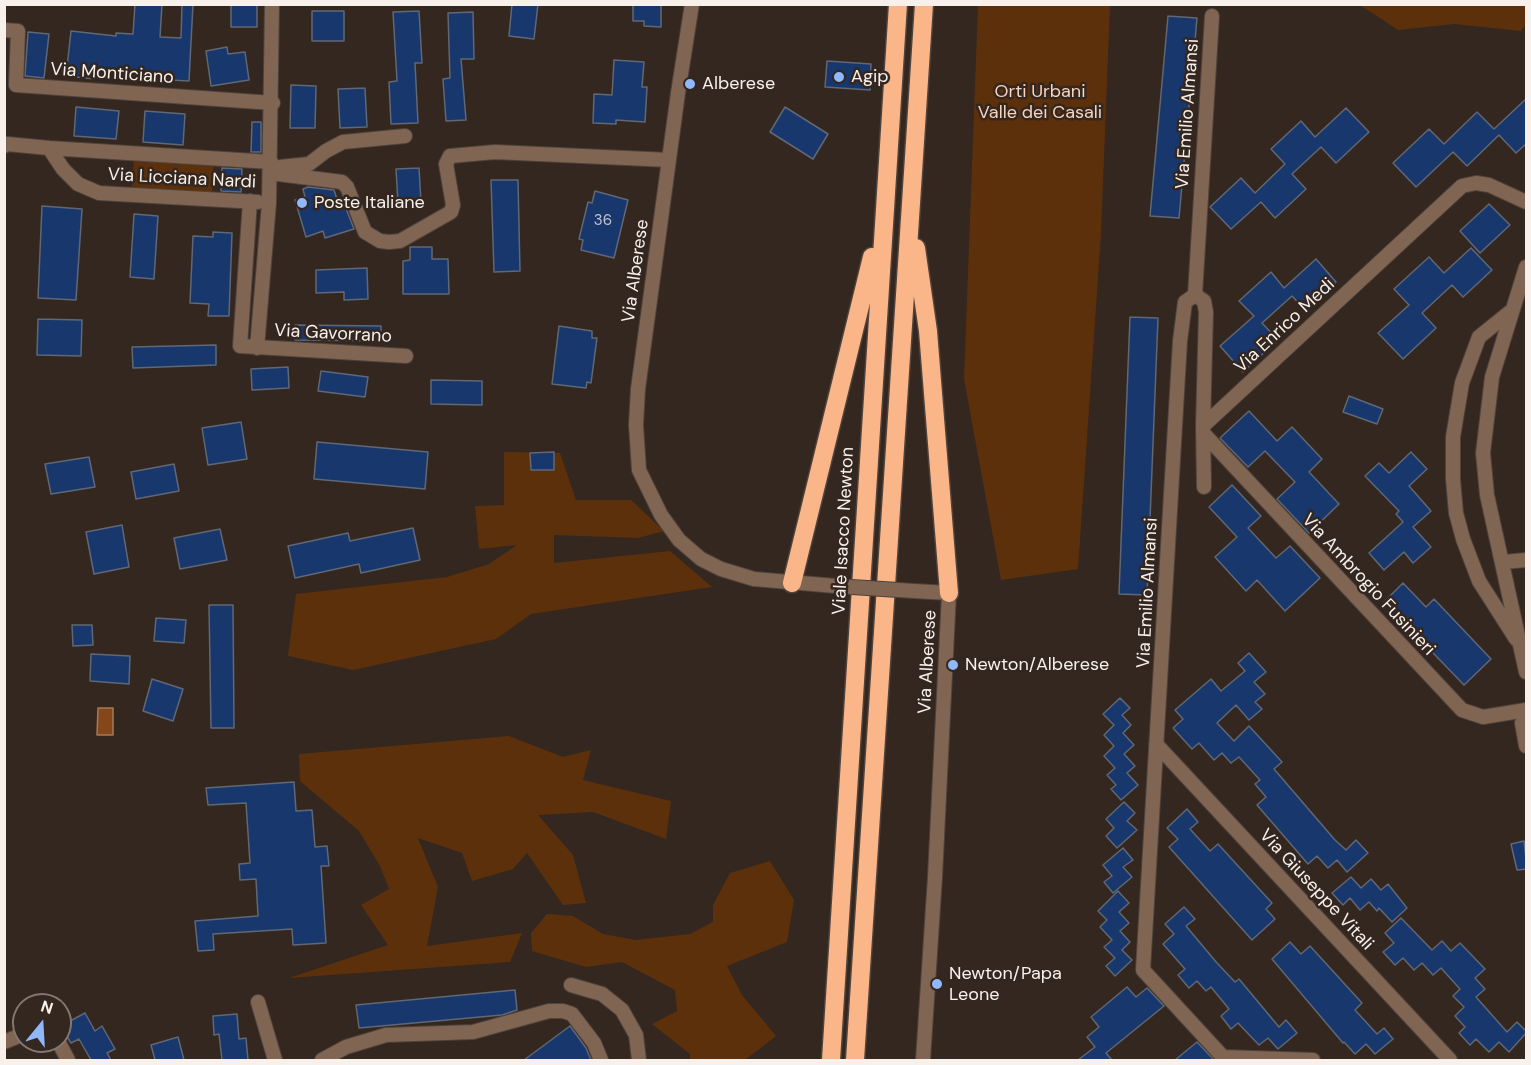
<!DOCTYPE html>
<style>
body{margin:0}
#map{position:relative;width:1531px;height:1065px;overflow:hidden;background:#332720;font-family:"DM Sans",sans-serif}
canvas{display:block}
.frame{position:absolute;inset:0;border:6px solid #f8f0eb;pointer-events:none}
.north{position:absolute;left:12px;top:993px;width:60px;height:60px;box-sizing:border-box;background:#332720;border:2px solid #827771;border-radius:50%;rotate:18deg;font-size:16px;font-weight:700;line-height:24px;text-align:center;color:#f8f0eb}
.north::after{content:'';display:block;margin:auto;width:21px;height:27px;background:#8fb8fd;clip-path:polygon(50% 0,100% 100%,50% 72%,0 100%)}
</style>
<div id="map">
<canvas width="1531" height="1065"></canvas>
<div class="frame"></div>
<div class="north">N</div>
</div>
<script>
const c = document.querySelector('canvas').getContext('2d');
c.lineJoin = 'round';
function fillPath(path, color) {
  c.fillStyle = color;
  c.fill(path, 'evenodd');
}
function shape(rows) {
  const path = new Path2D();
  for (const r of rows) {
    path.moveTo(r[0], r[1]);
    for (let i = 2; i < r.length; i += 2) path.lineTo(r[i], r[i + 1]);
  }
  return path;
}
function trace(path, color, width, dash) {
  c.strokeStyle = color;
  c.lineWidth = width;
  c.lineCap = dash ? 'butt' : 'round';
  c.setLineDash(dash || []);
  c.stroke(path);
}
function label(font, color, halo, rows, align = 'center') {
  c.font = font + ' "DM Sans",sans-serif';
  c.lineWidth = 5;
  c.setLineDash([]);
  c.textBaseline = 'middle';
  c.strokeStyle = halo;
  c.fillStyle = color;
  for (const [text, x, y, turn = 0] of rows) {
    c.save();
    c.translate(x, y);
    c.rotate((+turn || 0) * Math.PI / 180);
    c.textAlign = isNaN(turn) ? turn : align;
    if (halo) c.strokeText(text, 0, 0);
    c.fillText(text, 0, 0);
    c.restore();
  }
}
const green = shape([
 [978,5,1110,5,1101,234,1078,569,1001,580,964,379],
 [1360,5,1526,5,1526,24,1521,31,1454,24,1398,30],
 [134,157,214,162,212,193,132,188],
 [504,452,560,453,576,500,631,500,664,531,638,538,554,535,554,563,670,551,712,587,531,614,496,639,353,670,288,656,296,594,447,577,489,564,517,545,479,549,475,506,504,505],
 [509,736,563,757,591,750,583,780,671,801,666,839,593,812,538,815,573,855,586,903,563,905,527,853,513,869,472,881,462,853,418,838,438,887,427,946,522,933,510,962,289,978,388,945,361,905,389,889,380,866,359,831,300,781,299,754],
 [770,861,794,900,787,942,727,966,742,995,776,1036,745,1060,690,1060,690,1054,652,1024,677,1011,675,990,622,962,586,967,532,951,531,933,547,914,573,916,603,934,636,940,690,934,713,922,713,905,730,873]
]);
const water = shape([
 [98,708,113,708,113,735,97,735,98,708]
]);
const building = shape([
 [135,4,162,4,160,37,181,38,182,4,193,4,189,81,95,76,95,79,66,76,71,31,116,36,116,33,133,34,135,4],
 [231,4,257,4,257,27,231,27,231,4],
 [512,4,538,4,534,39,509,36,512,4],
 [633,4,661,4,661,27,644,26,644,21,633,21,633,4],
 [312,11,344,11,344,41,312,41,312,11],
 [419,11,422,63,415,63,418,123,391,124,389,82,397,81,393,12,419,11],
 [473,12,474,59,461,59,466,120,446,121,443,79,450,78,448,13,473,12],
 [1168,16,1197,18,1179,218,1150,216,1168,16],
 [28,32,49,34,44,78,25,76,28,32],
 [227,47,228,54,245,52,249,80,211,86,206,51,227,47],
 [614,60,644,62,642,87,647,87,645,122,616,120,616,124,593,123,594,94,612,95,614,60],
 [827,61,871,64,870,90,825,87,827,61],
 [291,85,316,86,315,128,290,128,291,85],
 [365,88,367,127,340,128,338,89,365,88],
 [1527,98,1527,143,1516,153,1499,135,1467,166,1453,152,1416,187,1393,163,1429,129,1444,144,1477,112,1494,129,1527,98],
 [76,107,119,111,116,139,74,136,76,107],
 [785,107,828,134,813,159,770,132,785,107],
 [1346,108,1369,132,1336,163,1321,147,1292,174,1306,189,1275,218,1261,202,1231,229,1210,207,1241,178,1255,193,1285,164,1271,149,1301,121,1315,137,1346,108],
 [145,111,185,114,183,145,143,142,145,111],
 [252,122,261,122,261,152,251,152,252,122],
 [222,168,242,169,241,192,221,191,222,168],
 [419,168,421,202,398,203,396,169,419,168],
 [491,180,518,180,520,271,494,272,491,180],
 [308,187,334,190,338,202,343,201,354,229,325,238,323,231,306,237,295,200,305,197,303,189,308,187],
 [595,191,628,200,614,258,581,250,583,240,579,239,588,202,592,203,595,191],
 [1489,204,1510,225,1480,253,1460,231,1489,204],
 [42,206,82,209,76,300,38,298,42,206],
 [134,214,158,216,154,279,130,277,134,214],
 [213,232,232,233,229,316,208,316,209,304,190,303,193,236,213,237,213,232],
 [410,247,432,247,432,259,448,259,449,294,403,294,403,261,410,260,410,247],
 [1471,248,1492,270,1463,297,1452,285,1422,313,1436,328,1403,359,1378,333,1409,305,1394,289,1429,257,1444,273,1471,248],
 [1316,259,1336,282,1305,310,1292,296,1262,323,1278,340,1243,372,1220,346,1254,316,1239,301,1271,272,1284,288,1316,259],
 [367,268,368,299,344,300,344,292,316,293,316,270,367,268],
 [1130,317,1158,318,1147,595,1119,594,1130,317],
 [38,319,82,320,81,356,37,355,38,319],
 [295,325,381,326,381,341,295,340,295,325],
 [559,326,592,331,592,338,597,338,591,383,587,382,586,388,552,384,559,326],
 [216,345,216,365,133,368,132,347,216,345],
 [288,367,289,388,252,390,251,369,288,367],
 [321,371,368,377,365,397,318,391,321,371],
 [431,380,482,381,482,405,431,404,431,380],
 [1349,396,1383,409,1377,424,1343,412,1349,396],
 [1249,411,1277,441,1292,427,1322,459,1309,472,1339,504,1309,533,1277,499,1295,482,1265,451,1248,467,1220,438,1249,411],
 [241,422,247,459,208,465,202,428,241,422],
 [317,442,428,452,425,489,314,479,317,442],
 [554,452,554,470,531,470,530,453,554,452],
 [1411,452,1427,469,1409,486,1431,511,1413,527,1431,547,1413,563,1404,552,1384,570,1369,553,1403,522,1396,514,1399,511,1365,476,1379,463,1389,473,1411,452],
 [89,457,95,487,51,494,45,464,89,457],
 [174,464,179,491,136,499,131,472,174,464],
 [1232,485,1261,516,1248,528,1276,558,1290,546,1320,578,1285,611,1257,580,1246,591,1215,557,1237,537,1209,507,1232,485],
 [122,525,129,567,94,574,86,532,122,525],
 [413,528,420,560,361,573,359,564,295,578,288,546,348,533,350,541,413,528],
 [220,529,227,560,180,569,174,538,220,529],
 [1403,583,1426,607,1434,599,1491,659,1464,685,1384,602,1403,583],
 [209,605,233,605,234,728,211,728,209,605],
 [156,618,186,620,184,643,154,641,156,618],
 [72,625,92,625,93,645,73,646,72,625],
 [1249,653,1266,672,1254,682,1265,694,1255,702,1262,709,1249,720,1236,705,1217,723,1234,741,1249,726,1282,762,1274,769,1335,840,1346,850,1356,840,1368,853,1347,872,1337,860,1328,868,1317,856,1308,864,1257,805,1266,797,1255,784,1260,780,1239,757,1231,763,1222,753,1214,760,1199,743,1192,749,1173,728,1183,719,1175,710,1211,679,1221,691,1245,671,1238,663,1249,653],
 [91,654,130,656,129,684,90,681,91,654],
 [152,679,183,689,173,721,143,711,152,679],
 [1120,698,1130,708,1122,715,1131,725,1123,733,1134,745,1124,754,1135,766,1127,773,1138,785,1121,800,1111,789,1116,785,1107,775,1115,768,1104,756,1114,746,1104,735,1114,725,1103,714,1120,698],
 [294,782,296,811,312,810,315,847,327,846,329,866,321,866,326,943,293,945,292,929,213,934,214,950,198,951,195,921,258,916,256,879,240,880,239,864,250,863,246,803,208,805,206,788,294,782],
 [1124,802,1135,813,1127,821,1137,830,1117,848,1106,836,1114,828,1106,819,1124,802],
 [1187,809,1198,822,1190,829,1210,851,1218,844,1272,903,1266,909,1275,919,1252,940,1169,847,1178,839,1167,828,1187,809],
 [1524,841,1527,869,1517,870,1511,844,1524,841],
 [1123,848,1133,860,1123,867,1132,877,1113,893,1104,882,1112,876,1103,865,1123,848],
 [1351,877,1361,888,1371,879,1381,890,1388,884,1407,908,1392,922,1379,908,1377,911,1369,902,1360,910,1350,898,1343,905,1332,893,1351,877],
 [1118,891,1129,903,1119,912,1129,923,1120,931,1130,942,1122,950,1132,960,1115,976,1106,966,1115,958,1104,947,1112,940,1100,927,1107,920,1098,911,1118,891],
 [1184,907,1195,919,1186,926,1217,963,1235,982,1239,979,1279,1027,1286,1020,1297,1033,1278,1049,1268,1038,1259,1045,1238,1023,1231,1029,1221,1016,1229,1009,1211,987,1206,991,1197,981,1189,988,1178,975,1185,969,1163,944,1174,934,1165,924,1184,907],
 [1401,918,1432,950,1442,941,1451,951,1460,943,1485,969,1475,978,1485,989,1476,997,1507,1032,1517,1022,1527,1032,1509,1052,1499,1042,1489,1052,1476,1039,1470,1045,1459,1033,1465,1027,1455,1016,1464,1007,1453,996,1460,989,1441,968,1433,975,1422,963,1414,970,1403,958,1395,965,1383,952,1394,943,1385,933,1401,918],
 [1290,942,1301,954,1310,946,1362,1003,1355,1010,1377,1034,1384,1028,1393,1039,1375,1054,1366,1044,1355,1054,1344,1042,1343,1043,1272,959,1290,942],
 [1127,987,1136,997,1147,988,1164,1006,1106,1053,1112,1060,1078,1060,1095,1047,1087,1037,1099,1027,1091,1017,1127,987],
 [515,990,517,1010,502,1015,359,1028,356,1005,515,990],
 [85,1013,95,1031,102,1026,115,1049,107,1053,111,1060,91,1060,79,1039,71,1043,61,1026,85,1013],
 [237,1014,239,1039,246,1038,248,1060,222,1060,219,1034,214,1035,213,1016,237,1014],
 [570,1026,586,1048,591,1060,524,1060,570,1026],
 [178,1037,184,1060,155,1060,151,1045,178,1037],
 [1197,1042,1214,1060,1175,1060,1197,1042]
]);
const minor = shape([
 [692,4,678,93,638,389,636,425,639,470,661,515,679,540,701,559,721,569,754,579,836,586],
 [4,30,18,31,16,85,273,103],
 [4,146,7,144,49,148,63,169,78,184,99,193,258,202],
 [49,148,271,162],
 [280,167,309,164,326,151,343,142,405,136],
 [270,173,342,182,347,187,365,232,380,241,389,242,400,241,451,212,453,205,446,164,450,156,495,152,669,160],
 [250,201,240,346,406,356],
 [1526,267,1492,377,1483,453,1487,495,1526,672],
 [1195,295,1185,302,1180,341,1143,970,1223,1057,1313,1060],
 [1195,295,1212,16],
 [1195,295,1204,301,1206,312,1203,426,1204,487],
 [1510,312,1479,337,1462,383,1453,437,1453,479,1456,513,1463,539,1479,581,1516,639],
 [257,348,269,203,272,4],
 [1203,426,1462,186,1476,183,1489,185,1526,202],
 [1204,434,1462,710,1483,717,1526,710],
 [1503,562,1526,560],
 [914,591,949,593,935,877,923,1060],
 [1526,718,1522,723,1526,746],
 [1156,744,1450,1060],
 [571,985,602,994,622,1010,636,1035,639,1060],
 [258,1002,275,1060],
 [58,1041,68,1060],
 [4,1042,24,1034],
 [322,1060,346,1047,386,1035,473,1032,549,1011,563,1011,572,1014,594,1043,601,1060]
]);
const highway = shape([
 [916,248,928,331,949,593],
 [792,583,872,257],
 [831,1060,898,4],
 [855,1060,924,4]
]);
const minorBridge = shape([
 [836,586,914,591]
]);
const markers = [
 [839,77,6,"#8fb8fd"],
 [690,84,6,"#8fb8fd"],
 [302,203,6,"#8fb8fd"],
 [953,665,6,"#8fb8fd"],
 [937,984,6,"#8fb8fd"]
];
const numberNames = [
 ["36",603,221]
];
const streetNames = [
 ["Via Monticiano",112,74,4],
 ["Via Emilio Almansi",1188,114,-86],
 ["Via Licciana Nardi",182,179,3],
 ["Via Alberese",636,271,-82],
 ["Via Enrico Medi",1285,326,-43],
 ["Via Gavorrano",333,334,3],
 ["Viale Isacco Newton",844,531,-87],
 ["Via Ambrogio Fusinieri",1368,585,47],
 ["Via Emilio Almansi",1148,593,-87],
 ["Via Alberese",928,662,-87],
 ["Via Giuseppe Vitali",1316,890,47]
];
const poiNames = [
 ["Agip",851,77],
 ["Alberese",702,84],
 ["Poste Italiane",314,203],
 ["Newton/Alberese",965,665],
 ["Newton/Papa",949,974],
 ["Leone",949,995]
];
const parkNames = [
 ["Orti Urbani",1040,92],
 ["Valle dei Casali",1040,113]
];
fillPath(green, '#5d300c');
fillPath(water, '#834719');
trace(water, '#a67a58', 1.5);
fillPath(building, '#18376d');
trace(building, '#606875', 1.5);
trace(minor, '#4f433c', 16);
trace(highway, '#4f433c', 21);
trace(minor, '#816553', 14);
trace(highway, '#fab588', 18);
trace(minorBridge, '#4f433c', 16, []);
trace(minorBridge, '#816553', 14);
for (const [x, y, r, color] of markers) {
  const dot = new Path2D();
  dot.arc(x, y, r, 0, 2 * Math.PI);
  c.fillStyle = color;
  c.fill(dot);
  trace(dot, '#332720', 2);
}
label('15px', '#c0c2cc', null, numberNames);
label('18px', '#f8f0eb', '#332720', streetNames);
label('18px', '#f8f0eb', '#332720', poiNames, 'left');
label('18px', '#f9d4bd', '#332720', parkNames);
</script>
